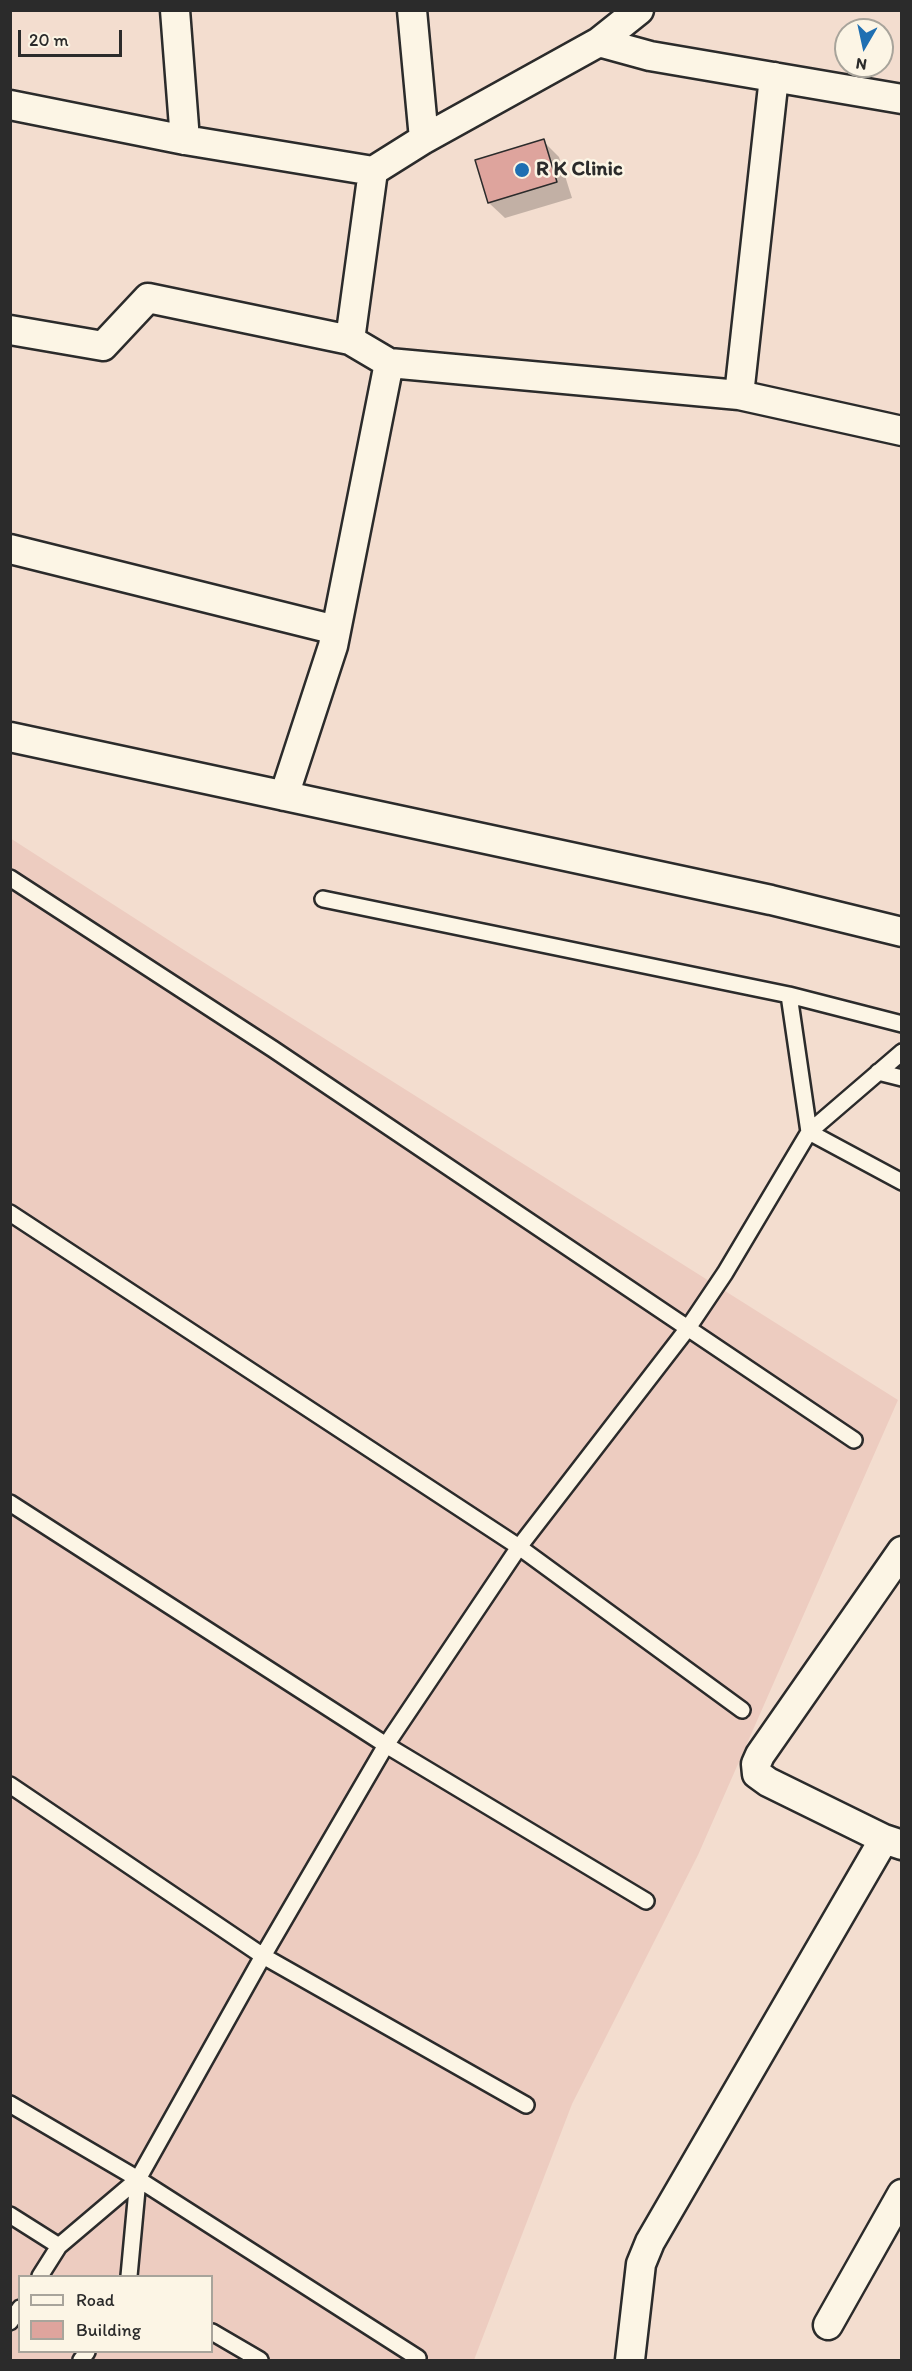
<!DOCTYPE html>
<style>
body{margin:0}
#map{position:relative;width:912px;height:2371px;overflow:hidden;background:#f3ddcf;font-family:Itim,sans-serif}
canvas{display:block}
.frame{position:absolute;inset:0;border:12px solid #2b2b2b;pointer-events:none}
.legend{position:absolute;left:18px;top:2275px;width:195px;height:78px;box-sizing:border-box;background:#fcf5e5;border:2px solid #a8a49b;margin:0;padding:8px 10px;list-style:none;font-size:18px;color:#2b2b2b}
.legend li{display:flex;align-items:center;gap:12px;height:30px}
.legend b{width:30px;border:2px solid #a8a49b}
.north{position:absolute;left:834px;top:18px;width:60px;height:60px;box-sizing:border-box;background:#fcf5e5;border:2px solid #a8a49b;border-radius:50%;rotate:189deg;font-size:16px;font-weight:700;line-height:24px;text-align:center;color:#2b2b2b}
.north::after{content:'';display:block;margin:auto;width:21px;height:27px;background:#1f6fb2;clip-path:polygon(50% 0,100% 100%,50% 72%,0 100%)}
.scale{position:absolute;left:18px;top:30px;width:104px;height:27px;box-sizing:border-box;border:3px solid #2b2b2b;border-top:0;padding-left:8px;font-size:18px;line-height:21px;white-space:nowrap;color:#2b2b2b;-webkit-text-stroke:4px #fcf5e5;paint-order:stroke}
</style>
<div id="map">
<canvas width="912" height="2371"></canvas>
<div class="frame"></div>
<ul class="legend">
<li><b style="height:8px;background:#fcf5e5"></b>Road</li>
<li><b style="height:16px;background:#dea49d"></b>Building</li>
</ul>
<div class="north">N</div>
<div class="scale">20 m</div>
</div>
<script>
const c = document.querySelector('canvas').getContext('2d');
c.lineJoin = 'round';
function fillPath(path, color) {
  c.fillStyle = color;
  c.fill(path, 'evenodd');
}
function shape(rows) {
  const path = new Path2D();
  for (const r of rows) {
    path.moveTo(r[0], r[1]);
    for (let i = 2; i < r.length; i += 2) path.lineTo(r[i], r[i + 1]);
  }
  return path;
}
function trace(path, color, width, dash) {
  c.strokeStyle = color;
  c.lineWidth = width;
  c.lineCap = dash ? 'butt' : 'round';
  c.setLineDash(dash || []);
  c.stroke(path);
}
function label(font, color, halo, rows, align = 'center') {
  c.font = font + ' Itim,sans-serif';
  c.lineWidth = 5;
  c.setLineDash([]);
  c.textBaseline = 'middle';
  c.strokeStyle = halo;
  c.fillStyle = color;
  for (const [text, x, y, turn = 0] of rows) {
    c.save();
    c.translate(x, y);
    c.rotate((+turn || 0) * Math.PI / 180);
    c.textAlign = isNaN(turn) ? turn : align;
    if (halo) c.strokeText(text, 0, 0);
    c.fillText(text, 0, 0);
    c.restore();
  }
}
const built = shape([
 [10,838,184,950,898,1400,698,1855,572,2104,474,2360,11,2360],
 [20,2276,212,2276,212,2352,20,2352]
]);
const shadow = shape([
 [543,141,559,157,572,198,505,218,489,203]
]);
const building = shape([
 [544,139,557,182,488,203,475,160,544,139]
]);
const service = shape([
 [10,878,273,1049,854,1440],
 [323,899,789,995],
 [878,1072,902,1078],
 [809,1132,789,995,902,1024],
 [809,1132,902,1182],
 [10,1213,519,1547,742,1710],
 [10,1503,386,1745,646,1901],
 [10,1785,263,1956,526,2105],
 [10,2104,138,2179,418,2358],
 [10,2215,59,2246],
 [40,2276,59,2246,138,2179,263,1956,386,1745,519,1547,688,1328,725,1273,809,1132,902,1052],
 [129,2276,138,2179],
 [10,2322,20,2308],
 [212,2332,260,2360],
 [81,2360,87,2352]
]);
const minor = shape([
 [175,10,185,140],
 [412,10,424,139],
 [599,42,650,56,902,99],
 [10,105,185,140,373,171,424,139,599,42,639,10],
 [10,330,103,346,148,298,350,340],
 [389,363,739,395,774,77],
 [739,395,902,431],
 [10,549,336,630],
 [10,737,771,900,902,932],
 [284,796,333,646,389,363,350,340,373,171],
 [902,1551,760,1755,756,1764,757,1774,768,1782,884,1839,902,1845],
 [828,2325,902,2194],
 [630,2360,641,2264,650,2242,884,1839]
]);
const markers = [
 [522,170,8,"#1f6fb2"]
];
const poiNames = [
 ["R K Clinic",536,170]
];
fillPath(built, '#edccc0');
fillPath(shadow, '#0003');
fillPath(building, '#dea49d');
trace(building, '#2b2b2b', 1.5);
trace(service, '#2b2b2b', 20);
trace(minor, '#2b2b2b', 33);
trace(service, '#fcf5e5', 15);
trace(minor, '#fcf5e5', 28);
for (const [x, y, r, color] of markers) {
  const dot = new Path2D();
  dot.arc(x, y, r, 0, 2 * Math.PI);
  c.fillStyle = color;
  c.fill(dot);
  trace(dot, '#fcf5e5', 2);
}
label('bold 21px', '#2b2b2b', '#fcf5e5', poiNames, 'left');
</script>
